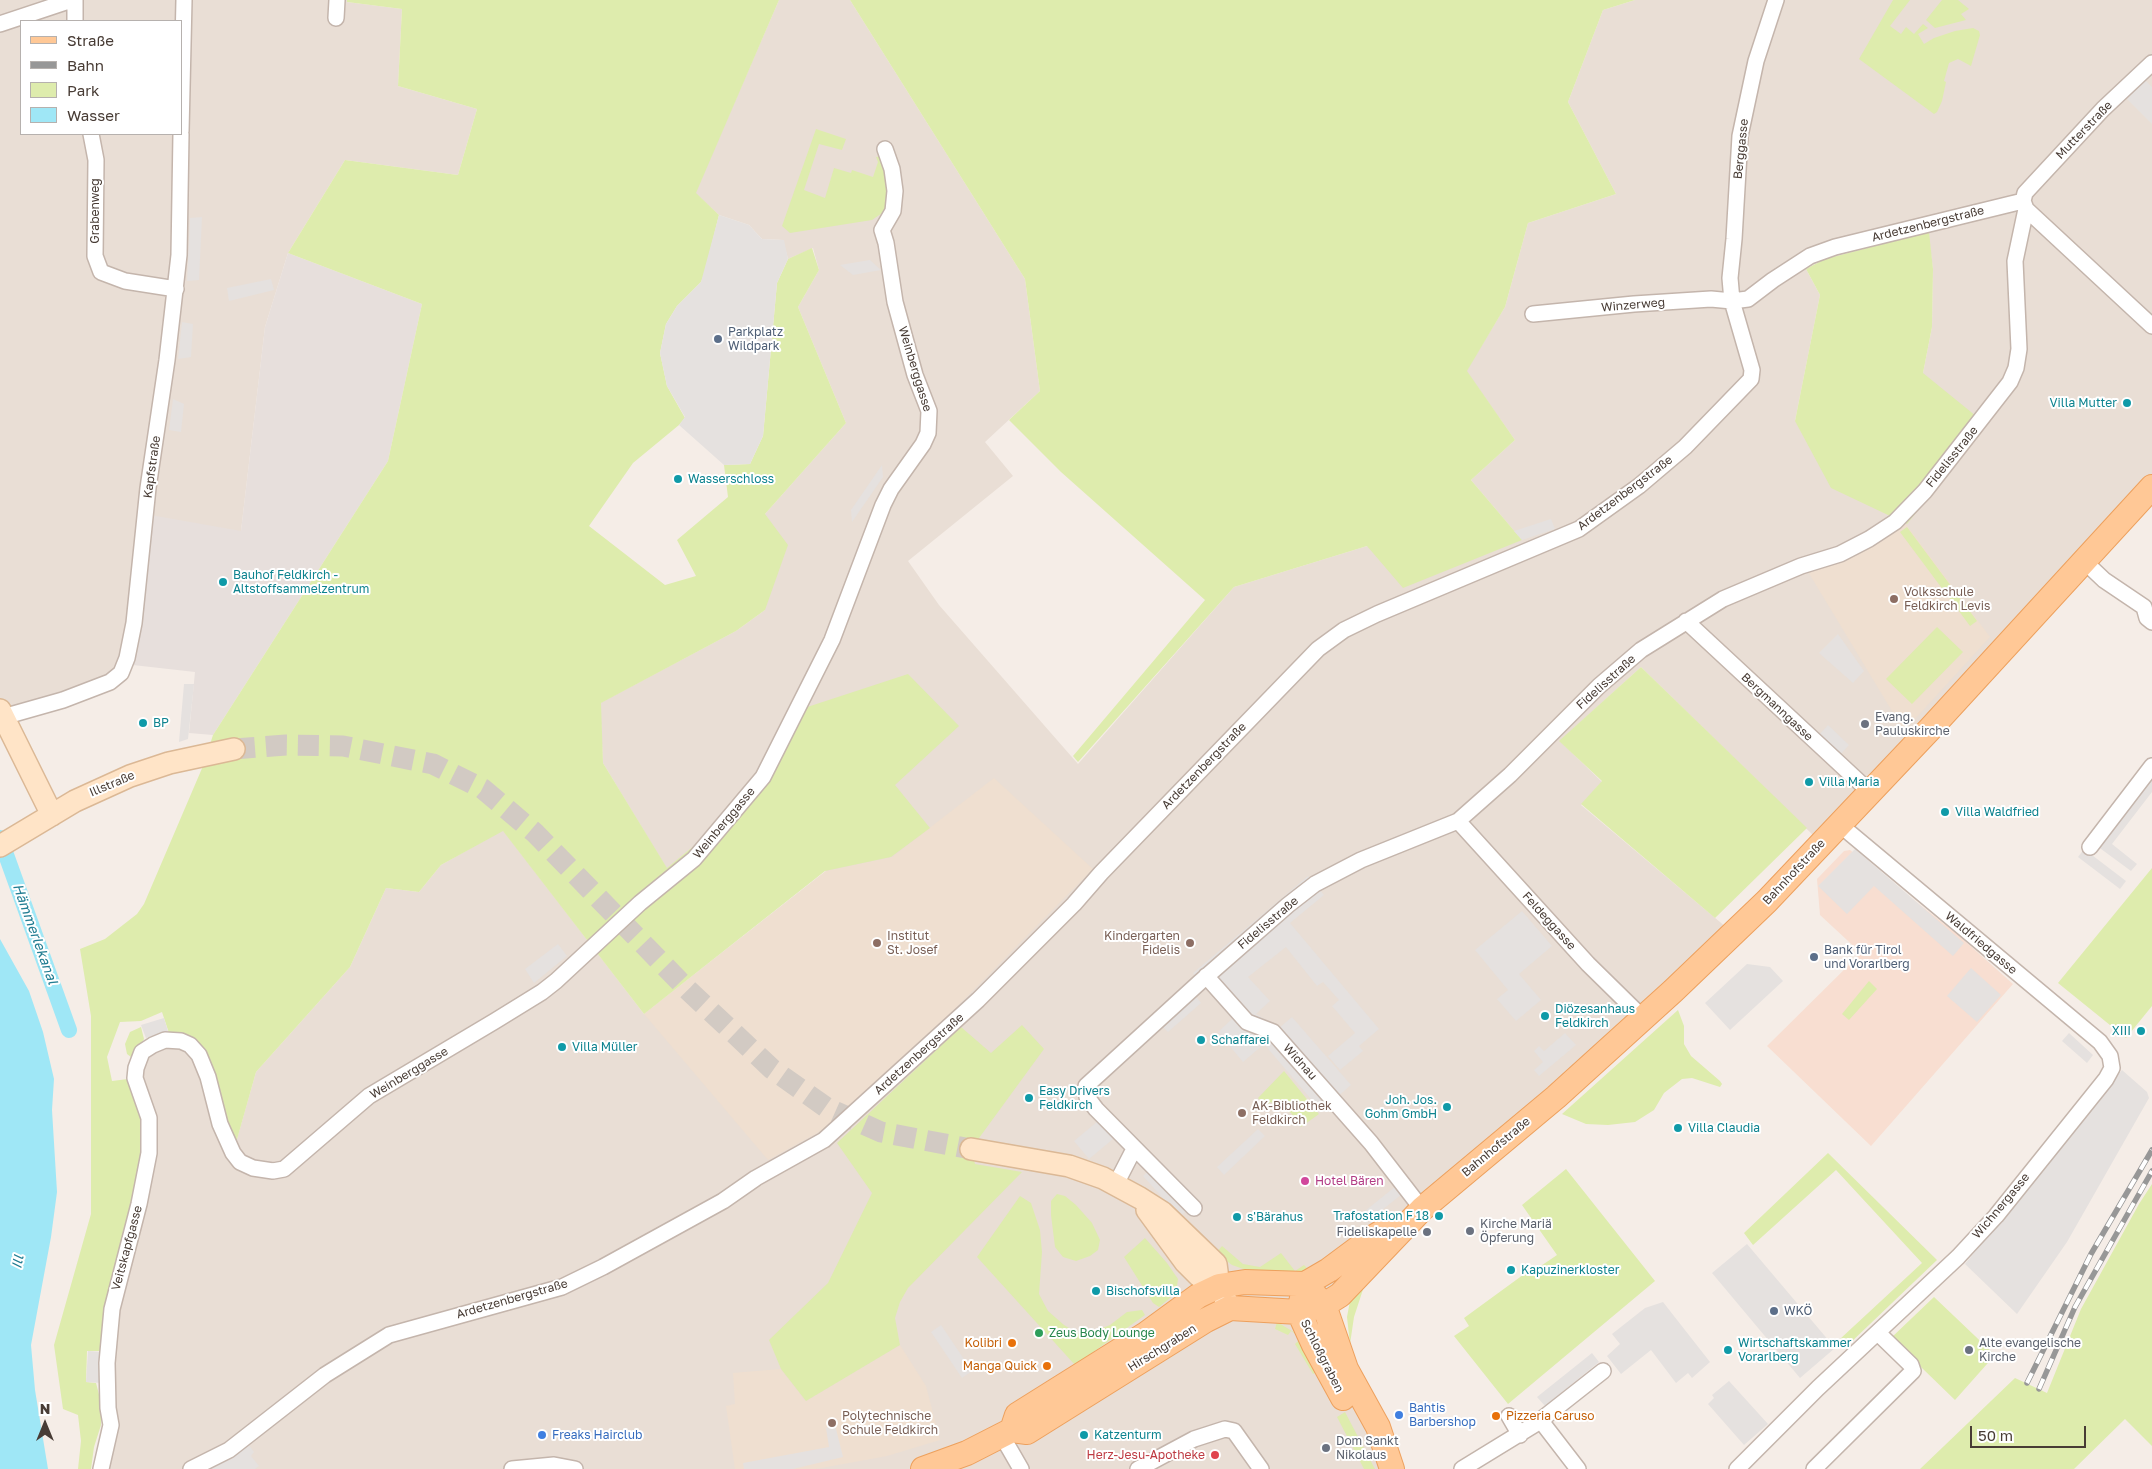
<!DOCTYPE html>
<meta charset="utf-8">
<style>
body{margin:0}
#map{position:relative;width:2152px;height:1469px;overflow:hidden;background:#f5ede7;font-family:"Golos Text",sans-serif}
canvas{display:block}
.legend{position:absolute;left:20px;top:20px;width:162px;height:115px;box-sizing:border-box;background:#fff;border:1px solid #b6b1ae;margin:0;padding:6px 9px;list-style:none;font-size:15px;color:#483c35}
.legend li{display:flex;align-items:center;gap:10px;height:25px}
.legend b{width:25px;border:1px solid #b6b1ae}
.north{position:absolute;left:20px;top:1399px;width:50px;height:50px;-webkit-text-stroke:4px #fff;paint-order:stroke;rotate:0deg;font-size:14px;font-weight:700;line-height:20px;text-align:center;color:#483c35}
.north::after{content:'';display:block;margin:auto;width:18px;height:22px;background:#483c35;clip-path:polygon(50% 0,100% 100%,50% 72%,0 100%)}
.scale{position:absolute;left:1970px;top:1426px;width:116px;height:22px;box-sizing:border-box;border:2px solid #483c35;border-top:0;padding-left:6px;font-size:15px;line-height:18px;white-space:nowrap;color:#483c35;-webkit-text-stroke:4px #fff;paint-order:stroke}
</style>
<div id="map">
<canvas width="2152" height="1469"></canvas>
<ul class="legend">
<li><b style="height:6px;background:#ffc896"></b>Straße</li>
<li><b style="height:6px;background:#979797"></b>Bahn</li>
<li><b style="height:14px;background:#deecad"></b>Park</li>
<li><b style="height:14px;background:#9fe7f6"></b>Wasser</li>
</ul>
<div class="north">N</div>
<div class="scale">50 m</div>
</div>
<script>
const c = document.querySelector('canvas').getContext('2d');
c.lineJoin = 'round';
function fillPath(path, color) {
  c.fillStyle = color;
  c.fill(path, 'evenodd');
}
function shape(rows) {
  const path = new Path2D();
  for (const r of rows) {
    path.moveTo(r[0], r[1]);
    for (let i = 2; i < r.length; i += 2) path.lineTo(r[i], r[i + 1]);
  }
  return path;
}
function trace(path, color, width, dash) {
  c.strokeStyle = color;
  c.lineWidth = width;
  c.lineCap = dash ? 'butt' : 'round';
  c.setLineDash(dash || []);
  c.stroke(path);
}
function label(font, color, halo, rows, align = 'center') {
  c.font = font + ' "Golos Text",sans-serif';
  c.lineWidth = 4;
  c.setLineDash([]);
  c.textBaseline = 'middle';
  c.strokeStyle = halo;
  c.fillStyle = color;
  for (const [text, x, y, turn = 0] of rows) {
    c.save();
    c.translate(x, y);
    c.rotate((+turn || 0) * Math.PI / 180);
    c.textAlign = isNaN(turn) ? turn : align;
    if (halo) c.strokeText(text, 0, 0);
    c.fillText(text, 0, 0);
    c.restore();
  }
}
const residential = shape([
 [0,0,347,0,347,2,402,9,398,86,477,109,458,175,345,160,288,253,265,327,241,531,98,688,0,710],
 [21,21,181,21,181,134,21,134],
 [779,0,850,0,1025,279,1040,391,985,442,1013,476,908,561,939,605,1078,764,1234,587,1367,546,1521,539,1471,480,1515,440,1466,371,1505,307,1528,223,1616,194,1568,102,1603,10,1635,0,2152,0,2152,480,1816,838,1641,667,1560,741,1602,782,1581,805,1733,933,1325,1305,1392,1469,104,1469,107,1363,149,1153,135,1078,147,1048,189,1047,233,1153,256,1072,350,967,386,888,419,892,441,865,503,830,644,1014,826,871,759,773,701,840,667,869,603,763,600,703,736,631,765,610,765,514,846,423,798,307,819,270,813,248,788,259,783,240,762,239,749,225,719,215,695,193],
 [1928,232,1933,269,1932,327,1923,373,1795,421,1820,295,1806,269,1825,259]
]);
const commercial = shape([
 [1850,850,1957,934,2013,984,1871,1146,1767,1046,1861,953,1820,915,1817,879,1844,851]
]);
const industrial = shape([
 [288,253,422,304,388,461,213,735,189,733,195,672,124,664,145,514,241,531,265,327]
]);
const education = shape([
 [1903,520,1990,637,1904,731,1807,570],
 [994,778,1093,869,916,1048,832,1125,768,1160,644,1014,826,871,892,857],
 [900,1345,926,1386,940,1440,887,1456,816,1469,735,1469,726,1406,735,1404,733,1373,781,1369,806,1401]
]);
const green = shape([
 [347,0,779,0,696,193,719,215,704,275,701,282,677,306,666,324,660,353,667,386,685,418,679,425,633,463,589,526,665,585,696,576,677,540,728,497,724,465,750,464,763,436,777,283,788,259,812,248,819,270,798,307,846,423,765,514,788,545,765,610,736,631,601,703,603,763,667,868,701,840,759,773,789,713,908,674,959,726,895,785,930,828,891,857,825,871,644,1014,503,831,441,865,419,892,386,888,350,967,256,1072,236,1143,226,1122,214,1075,169,1033,162,1012,141,1021,120,1022,107,1057,112,1081,128,1079,142,1120,142,1152,132,1202,105,1308,101,1351,87,1351,86,1382,96,1383,101,1402,101,1425,94,1447,91,1469,78,1469,81,1441,78,1415,63,1409,54,1345,91,1214,91,1016,80,949,105,939,137,914,144,904,203,766,213,735,388,461,422,304,288,253,345,160,458,175,477,109,398,86,402,9,347,2],
 [850,0,1635,0,1603,10,1568,102,1616,194,1528,223,1505,307,1467,371,1515,440,1471,480,1522,540,1403,588,1367,546,1234,587,1078,762,1073,756,1205,600,1061,472,1009,420,1040,391,1025,279],
 [1893,0,1910,0,1890,26,1901,34,1906,27,1914,34,1923,24,1928,28,1918,34,1924,44,1934,38,1955,31,1973,28,1979,31,1980,35,1971,66,1958,59,1949,63,1944,81,1946,82,1942,101,1937,112,1934,114,1859,59],
 [1942,0,1958,0,1969,9,1961,14,1966,20,1935,28,1926,20],
 [816,129,846,139,842,150,819,144,804,190,825,198,834,168,851,173,852,170,873,177,878,162,876,157,881,156,889,189,885,211,872,220,790,233,782,226],
 [1929,232,1933,269,1932,327,1923,373,1987,425,1907,524,1831,488,1795,421,1820,295,1806,269,1825,259],
 [1907,527,1977,621,1970,626,1900,532],
 [1937,627,1963,652,1912,704,1886,679],
 [1641,667,1807,828,1715,918,1581,804,1602,781,1559,741],
 [2152,868,2152,1006,2126,1038,2058,983],
 [1869,981,1877,989,1849,1020,1842,1014],
 [1678,1010,1684,1026,1684,1044,1691,1056,1720,1081,1722,1084,1720,1087,1692,1078,1682,1079,1664,1093,1654,1110,1635,1122,1608,1125,1586,1124,1562,1114],
 [1022,1025,1044,1049,971,1149,975,1164,1022,1172,908,1288,900,1302,895,1318,900,1345,806,1401,781,1369,769,1340,828,1283,872,1193,837,1143,961,1027,991,1053],
 [141,1027,144,1039,135,1055,131,1057,127,1054,125,1044,130,1032],
 [1284,1071,1319,1114,1301,1127,1291,1113,1276,1107,1271,1102,1265,1106,1258,1098],
 [1828,1153,1937,1260,1847,1346,1840,1339,1922,1263,1836,1170,1753,1245,1744,1233],
 [1566,1169,1655,1281,1508,1404,1454,1336,1469,1326,1464,1318,1527,1272,1529,1274,1557,1255,1522,1205],
 [2152,1184,2152,1446,2125,1419,2074,1469,1920,1469,2015,1378,2047,1393,2081,1309,2139,1204],
 [1057,1194,1065,1196,1076,1205,1092,1223,1100,1240,1098,1250,1090,1256,1076,1261,1063,1257,1055,1247,1051,1215,1051,1201],
 [1020,1196,1031,1203,1040,1230,1042,1252,1039,1294,1048,1311,1064,1325,1079,1334,1092,1332,1110,1325,1127,1312,1142,1310,1145,1315,1075,1365,977,1257],
 [1145,1238,1167,1263,1178,1279,1176,1293,1159,1307,1153,1303,1124,1257],
 [1222,1246,1243,1264,1260,1267,1281,1253,1295,1271,1304,1265,1309,1270,1295,1274,1249,1271,1232,1265,1216,1253],
 [1369,1271,1354,1317,1350,1344,1347,1317,1350,1301],
 [1934,1297,1995,1355,1955,1400,1891,1338],
 [1277,1322,1302,1337,1321,1370,1313,1374,1295,1344,1301,1338,1291,1331,1288,1335,1275,1329],
 [1345,1412,1375,1469,1364,1469,1337,1417]
]);
const parking = shape([
 [2145,80,2152,87,2152,124,2127,99],
 [719,215,749,225,762,239,784,240,788,259,777,283,763,436,750,464,724,465,679,425,685,417,667,386,660,353,666,324,677,306,701,282],
 [202,217,199,280,187,281,190,218],
 [870,260,881,270,853,275,840,265],
 [271,279,274,290,229,301,227,288],
 [182,322,193,324,191,357,178,359],
 [173,399,184,404,181,432,169,430],
 [882,465,883,477,852,522,851,510],
 [1551,519,1555,529,1522,540,1514,531],
 [1838,634,1864,671,1853,683,1819,653],
 [184,684,194,684,188,739,179,742],
 [1828,725,1849,745,1839,756,1818,736],
 [2152,775,2152,792,2112,844,2137,864,2131,871,2097,846],
 [1855,849,1964,943,1953,956,1874,886,1847,914,1818,886],
 [2084,849,2126,881,2120,889,2078,857],
 [1308,876,1324,895,1290,923,1379,1029,1359,1046,1363,1051,1340,1070,1328,1056,1355,1033,1332,1006,1339,1000,1323,982,1317,986,1286,947,1248,977,1270,1001,1256,1014,1279,1028,1292,1017,1351,1085,1321,1111,1264,1044,1243,1062,1218,1032,1232,1019,1193,973],
 [1522,911,1552,946,1519,974,1541,1000,1516,1021,1497,999,1508,990,1475,950],
 [558,944,567,956,534,983,525,969],
 [1747,964,1770,967,1783,981,1730,1030,1705,1003],
 [1971,968,2001,995,1977,1022,1947,996],
 [1195,995,1201,1003,1168,1032,1161,1025],
 [164,1018,168,1031,146,1038,141,1025],
 [1565,1033,1576,1045,1539,1076,1534,1070,1543,1062,1534,1051,1539,1046,1544,1051],
 [2069,1033,2093,1055,2087,1063,2062,1041],
 [2122,1070,2147,1092,2149,1098,2067,1242,2017,1314,1965,1264],
 [1098,1121,1113,1139,1089,1159,1074,1141],
 [1258,1129,1265,1136,1224,1175,1217,1167],
 [1150,1169,1187,1210,1180,1217,1143,1176],
 [1396,1186,1402,1194,1366,1223,1360,1215],
 [1747,1244,1835,1348,1800,1378,1712,1273],
 [1663,1302,1710,1362,1692,1378,1688,1373,1676,1383,1651,1350,1621,1374,1607,1356,1620,1344,1612,1334,1645,1308],
 [941,1325,972,1371,962,1378,931,1332],
 [88,1351,102,1352,101,1383,86,1382],
 [1592,1353,1599,1362,1545,1406,1537,1397],
 [1729,1381,1768,1424,1744,1445,1708,1404,1714,1398,1712,1395],
 [835,1425,843,1457,793,1469,744,1469,743,1463,829,1447,826,1428],
 [248,1444,254,1452,251,1456,259,1466,255,1469,208,1469]
]);
const water = shape([
 [0,939,29,991,43,1032,54,1079,52,1110,57,1192,51,1237,31,1345,35,1390,48,1469,0,1469]
]);
const canal = shape([
 [0,838,69,1030]
]);
const secondaryTunnel = shape([
 [234,749,286,745,343,746,433,764,483,789,535,833,688,990,772,1069,827,1108,881,1132,971,1149]
]);
const street = shape([
 [75,0,75,21],
 [336,18,337,0],
 [0,24,72,0],
 [181,131,184,0],
 [91,134,96,160,95,256,101,272,125,281,176,289],
 [2023,201,2025,193,2103,109,2152,63],
 [2023,201,2026,209,2152,326],
 [1533,314,1634,304,1711,299,1732,301,1748,299,1773,280,1810,256,1835,247,2023,201],
 [2084,561,2104,580,2144,607,2147,618,2152,622],
 [1686,621,1870,792],
 [3,717,63,700,110,682,121,673,127,658,134,623,148,488,167,360,179,255,181,134],
 [1458,821,1588,964,1643,1018],
 [2090,847,2152,766],
 [1206,976,1247,1022,1273,1032,1371,1143,1422,1209],
 [1116,1184,1134,1149],
 [1194,1208,1096,1109,1087,1097,1086,1086,1200,982,1288,905,1315,884,1361,860,1458,821,1510,775,1599,686,1641,650,1723,599,1801,566,1840,554,1869,539,1895,522,1925,491,2010,382,2016,368,2019,349,2015,261,2026,209],
 [1509,1416,1520,1435],
 [1541,1421,1578,1469],
 [1002,1436,1021,1469],
 [101,1469,111,1425,108,1408,107,1363,112,1309,139,1204,149,1153,149,1118,135,1078,136,1068,142,1052,153,1045,165,1040,181,1041,190,1045,199,1055,208,1077,220,1124,233,1153,240,1162,253,1168,273,1171,284,1169,369,1096,495,1021,542,992,556,981,640,903,694,859,763,777,832,640,883,505,891,489,923,444,928,433,929,411,915,375,895,302,886,243,882,230,893,211,895,191,892,169,885,149],
 [191,1469,229,1450,325,1375,389,1335,562,1287,603,1267,723,1201,756,1178,824,1140,978,1000,1074,904,1101,873,1318,649,1344,630,1377,614,1579,529,1639,486,1685,447,1751,379,1752,370,1732,301,1730,278,1734,239,1740,136,1756,61,1776,0],
 [512,1469,554,1465,575,1469],
 [1138,1469,1194,1439,1225,1429,1234,1431,1261,1469],
 [1462,1469,1537,1423,1603,1371],
 [1737,1469,1818,1388,1958,1257,1996,1216,2106,1079,2112,1068,2110,1056,2100,1042,1839,824],
 [1814,1469,1913,1371,1911,1365,1878,1333]
]);
const secondary = shape([
 [0,710,52,815],
 [0,846,75,801,130,776,169,763,234,749],
 [971,1149,1069,1166,1103,1178,1140,1198,1162,1212,1216,1264,1219,1286,1226,1300],
 [1147,1210,1185,1262,1199,1276,1219,1286]
]);
const primary = shape([
 [1314,1294,1324,1305,1346,1369,1378,1427,1392,1469],
 [1302,1298,1299,1312,1314,1345,1343,1398],
 [1012,1430,1027,1432,1206,1320,1230,1308,1299,1312,1324,1305,1340,1295,1422,1209,1556,1097,1673,991,1767,901,1930,729,2152,487],
 [923,1469,967,1453,1012,1430,1017,1415,1146,1334,1198,1296,1219,1286,1245,1282,1305,1284,1329,1270,1372,1238,1392,1226]
]);
const rail = shape([
 [2027,1383,2091,1254,2152,1150],
 [2039,1389,2075,1307,2152,1171]
]);
const markers = [
 [718,339,5,"#5c6f8a"],
 [2127,403,5,"#0f9aa8"],
 [678,479,5,"#0f9aa8"],
 [223,582,5,"#0f9aa8"],
 [1894,599,5,"#8d6e63"],
 [143,723,5,"#0f9aa8"],
 [1865,724,5,"#6b7280"],
 [1809,782,5,"#0f9aa8"],
 [1945,812,5,"#0f9aa8"],
 [877,943,5,"#8d6e63"],
 [1190,943,5,"#8d6e63"],
 [1814,957,5,"#5c6f8a"],
 [1545,1016,5,"#0f9aa8"],
 [2141,1031,5,"#0f9aa8"],
 [1201,1040,5,"#0f9aa8"],
 [562,1047,5,"#0f9aa8"],
 [1029,1098,5,"#0f9aa8"],
 [1447,1107,5,"#0f9aa8"],
 [1242,1113,5,"#8d6e63"],
 [1678,1128,5,"#0f9aa8"],
 [1305,1181,5,"#d1479c"],
 [1439,1216,5,"#0f9aa8"],
 [1237,1217,5,"#0f9aa8"],
 [1470,1231,5,"#6b7280"],
 [1427,1232,5,"#6b7280"],
 [1511,1270,5,"#0f9aa8"],
 [1096,1291,5,"#0f9aa8"],
 [1774,1311,5,"#5c6f8a"],
 [1039,1333,5,"#2e9e5b"],
 [1012,1343,5,"#e8710a"],
 [1728,1350,5,"#0f9aa8"],
 [1969,1350,5,"#6b7280"],
 [1047,1366,5,"#e8710a"],
 [1399,1415,5,"#3f7fe0"],
 [1496,1416,5,"#e8710a"],
 [832,1423,5,"#8d6e63"],
 [542,1435,5,"#3f7fe0"],
 [1084,1435,5,"#0f9aa8"],
 [1326,1448,5,"#6b7280"],
 [1215,1455,5,"#e0444e"]
];
const streetNames = [
 ["Mutterstraße",2084,130,-46],
 ["Berggasse",1741,149,-84],
 ["Grabenweg",95,211,-90],
 ["Ardetzenbergstraße",1928,224,-14],
 ["Winzerweg",1633,305,-5],
 ["Weinberggasse",915,369,73],
 ["Fidelisstraße",1952,457,-51],
 ["Kapfstraße",152,467,-82],
 ["Ardetzenbergstraße",1625,493,-37],
 ["Fidelisstraße",1606,682,-42],
 ["Bergmanngasse",1777,707,43],
 ["Ardetzenbergstraße",1204,766,-46],
 ["Illstraße",112,784,-23],
 ["Weinberggasse",724,823,-50],
 ["Bahnhofstraße",1794,872,-47],
 ["Feldeggasse",1549,921,48],
 ["Fidelisstraße",1268,923,-40],
 ["Waldfriedgasse",1981,943,40],
 ["Ardetzenbergstraße",919,1054,-42],
 ["Widnau",1300,1062,48],
 ["Weinberggasse",409,1073,-31],
 ["Bahnhofstraße",1496,1147,-40],
 ["Wichnergasse",2001,1206,-50],
 ["Veitskapfgasse",127,1248,-75],
 ["Ardetzenbergstraße",512,1299,-16],
 ["Hirschgraben",1162,1348,-32],
 ["Schloßgraben",1322,1356,63]
];
const serviceNames = [
 ["Parkplatz",728,332],
 ["Wildpark",728,346],
 ["Bank für Tirol",1824,950],
 ["und Vorarlberg",1824,964],
 ["WKÖ",1784,1311]
];
const cultureNames = [
 ["Villa Mutter",2117,403,"right"],
 ["Wasserschloss",688,479],
 ["Bauhof Feldkirch -",233,575],
 ["Altstoffsammelzentrum",233,589],
 ["BP",153,723],
 ["Villa Maria",1819,782],
 ["Villa Waldfried",1955,812],
 ["Diözesanhaus",1555,1009],
 ["Feldkirch",1555,1023],
 ["XIII",2131,1031,"right"],
 ["Schaffarei",1211,1040],
 ["Villa Müller",572,1047],
 ["Easy Drivers",1039,1091],
 ["Feldkirch",1039,1105],
 ["Joh. Jos.",1437,1100,"right"],
 ["Gohm GmbH",1437,1114,"right"],
 ["Villa Claudia",1688,1128],
 ["Trafostation F 18",1429,1216,"right"],
 ["s'Bärahus",1247,1217],
 ["Kapuzinerkloster",1521,1270],
 ["Bischofsvilla",1106,1291],
 ["Wirtschaftskammer",1738,1343],
 ["Vorarlberg",1738,1357],
 ["Katzenturm",1094,1435]
];
const educationNames = [
 ["Volksschule",1904,592],
 ["Feldkirch Levis",1904,606],
 ["Institut",887,936],
 ["St. Josef",887,950],
 ["Kindergarten",1180,936,"right"],
 ["Fidelis",1180,950,"right"],
 ["AK-Bibliothek",1252,1106],
 ["Feldkirch",1252,1120],
 ["Polytechnische",842,1416],
 ["Schule Feldkirch",842,1430]
];
const worshipNames = [
 ["Evang.",1875,717],
 ["Pauluskirche",1875,731],
 ["Kirche Mariä",1480,1224],
 ["Öpferung",1480,1238],
 ["Fideliskapelle",1417,1232,"right"],
 ["Alte evangelische",1979,1343],
 ["Kirche",1979,1357],
 ["Dom Sankt",1336,1441],
 ["Nikolaus",1336,1455]
];
const hotelNames = [
 ["Hotel Bären",1315,1181]
];
const leisureNames = [
 ["Zeus Body Lounge",1049,1333]
];
const foodNames = [
 ["Kolibri",1002,1343],
 ["Manga Quick",1037,1366],
 ["Pizzeria Caruso",1506,1416,"left"]
];
const shopNames = [
 ["Bahtis",1409,1408],
 ["Barbershop",1409,1422],
 ["Freaks Hairclub",552,1435]
];
const healthNames = [
 ["Herz-Jesu-Apotheke",1205,1455]
];
const waterNames = [
 ["Hämmerlekanal",35,934,70],
 ["Ill",18,1262,-78]
];
fillPath(residential, '#e9ded5');
fillPath(commercial, '#f8ded1');
fillPath(industrial, '#e7dfdc');
fillPath(education, '#efdfd0');
fillPath(green, '#deecad');
fillPath(parking, '#e5e1df');
fillPath(water, '#9fe7f6');
trace(canal, '#9fe7f6', 16);
trace(secondaryTunnel, '#d2cac3', 21, [21, 11]);
trace(street, '#c4b5ac', 18);
trace(secondary, '#dbb895', 24);
trace(primary, '#eda05d', 26);
trace(street, '#fff', 15);
trace(secondary, '#ffe4c7', 21);
trace(primary, '#ffc896', 24);
trace(rail, '#979797', 5.5);
trace(rail, '#fff', 4, [11]);
for (const [x, y, r, color] of markers) {
  const dot = new Path2D();
  dot.arc(x, y, r, 0, 2 * Math.PI);
  c.fillStyle = color;
  c.fill(dot);
  trace(dot, '#fff', 2);
}
label('12px', '#483c35', '#fff', streetNames);
label('12px', '#4e5e75', '#fff', serviceNames, 'left');
label('12px', '#0d838f', '#fff', cultureNames, 'left');
label('12px', '#785e54', '#fff', educationNames, 'left');
label('12px', '#5b616d', '#fff', worshipNames, 'left');
label('12px', '#b23c85', '#fff', hotelNames, 'left');
label('12px', '#27864d', '#fff', leisureNames, 'left');
label('12px', '#c56008', '#fff', foodNames, 'right');
label('12px', '#366cbe', '#fff', shopNames, 'left');
label('12px', '#be3a42', '#fff', healthNames, 'right');
label('italic 14px', '#217d92', '#fff', waterNames);
</script>
